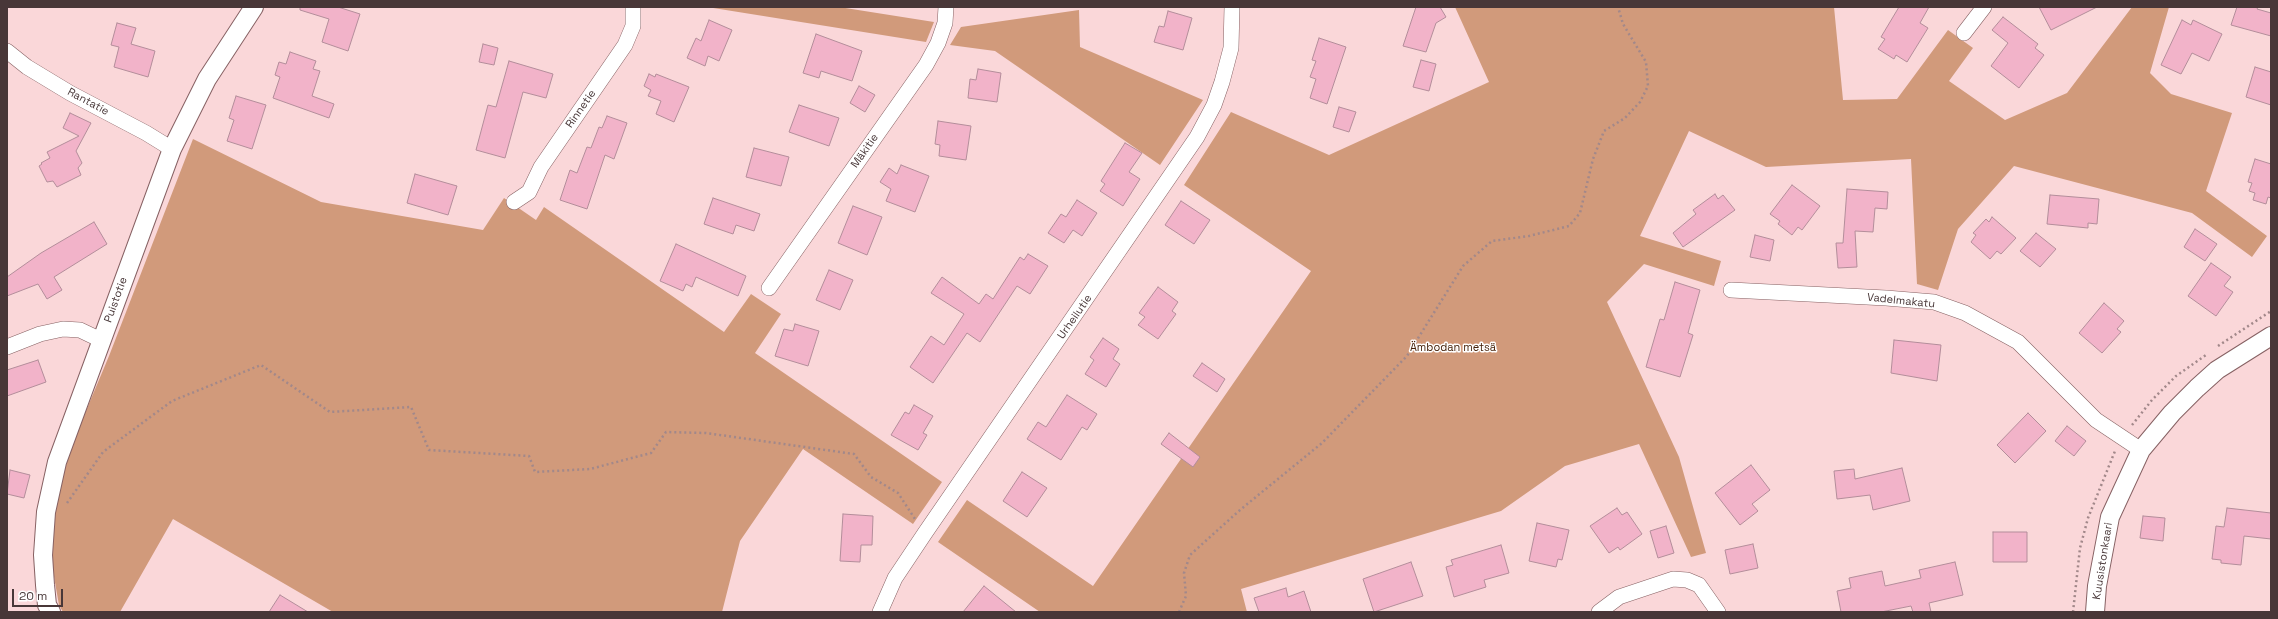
<!DOCTYPE html>
<meta charset="utf-8">
<style>
body{margin:0}
#map{position:relative;width:2278px;height:619px;overflow:hidden;background:#fad7d9;font-family:"Space Grotesk",sans-serif}
canvas{display:block}
.frame{position:absolute;inset:0;border:8px solid #483738;pointer-events:none}
.scale{position:absolute;left:12px;top:589px;width:51px;height:18px;box-sizing:border-box;border:2px solid #483738;border-top:0;padding-left:5px;font-size:12px;line-height:14px;white-space:nowrap;color:#483738;-webkit-text-stroke:3px #fff;paint-order:stroke}
</style>
<div id="map">
<canvas width="2278" height="619"></canvas>
<div class="frame"></div>
<div class="scale">20 m</div>
</div>
<script>
const c = document.querySelector('canvas').getContext('2d');
c.lineJoin = 'round';
function fillPath(path, color) {
  c.fillStyle = color;
  c.fill(path, 'evenodd');
}
function shape(rows) {
  const path = new Path2D();
  for (const r of rows) {
    path.moveTo(r[0], r[1]);
    for (let i = 2; i < r.length; i += 2) path.lineTo(r[i], r[i + 1]);
  }
  return path;
}
function trace(path, color, width, dash) {
  c.strokeStyle = color;
  c.lineWidth = width;
  c.lineCap = dash ? 'butt' : 'round';
  c.setLineDash(dash || []);
  c.stroke(path);
}
function label(font, color, halo, rows, align = 'center') {
  c.font = font + ' "Space Grotesk",sans-serif';
  c.lineWidth = 3;
  c.setLineDash([]);
  c.textBaseline = 'middle';
  c.strokeStyle = halo;
  c.fillStyle = color;
  for (const [text, x, y, turn = 0] of rows) {
    c.save();
    c.translate(x, y);
    c.rotate((+turn || 0) * Math.PI / 180);
    c.textAlign = isNaN(turn) ? turn : align;
    if (halo) c.strokeText(text, 0, 0);
    c.fillText(text, 0, 0);
    c.restore();
  }
}
const forest = shape([
 [707,7,839,7,934,22,926,42],
 [1455,7,1834,7,1843,100,1897,99,1948,30,1973,48,1949,81,2005,120,2067,93,2132,7,2169,7,2150,73,2171,94,2232,113,2206,191,2267,236,2252,257,2192,213,2014,166,1958,229,1938,290,1917,284,1911,159,1766,167,1689,131,1640,236,1721,261,1714,286,1644,264,1607,302,1679,457,1706,553,1691,557,1639,444,1565,466,1501,511,1241,589,1247,612,1040,612,938,542,967,500,1093,586,1311,271,1184,185,1231,112,1329,155,1489,82],
 [1079,10,1080,47,1203,100,1160,165,995,51,950,45,961,27],
 [193,139,321,202,483,230,504,198,536,220,544,207,724,332,751,294,781,314,755,353,942,482,913,524,803,449,740,541,722,612,333,612,173,519,120,612,63,612,59,605,53,571,53,526,60,484,75,437,109,356]
]);
const building = shape([
 [300,7,338,7,360,14,348,51,322,42,329,19,300,10,300,7],
 [1416,7,1440,7,1446,17,1436,23,1426,52,1403,46,1416,7],
 [1899,7,1929,7,1920,23,1928,28,1907,62,1896,55,1894,59,1878,49,1885,39,1881,37,1899,7],
 [2039,7,2097,7,2051,30,2039,7],
 [2237,7,2258,7,2257,9,2271,13,2271,36,2231,25,2237,7],
 [1168,11,1192,18,1183,50,1154,42,1159,26,1164,27,1168,11],
 [2003,17,2038,44,2035,48,2044,55,2019,88,1991,66,2008,43,1992,30,2003,17],
 [709,20,732,30,719,61,708,56,705,66,687,58,696,38,701,41,709,20],
 [2182,20,2191,25,2193,20,2222,34,2209,61,2192,53,2181,74,2161,65,2182,20],
 [117,23,136,28,131,44,155,51,148,77,114,67,119,47,111,45,117,23],
 [816,34,862,51,852,81,821,71,819,78,803,73,816,34],
 [1319,38,1346,47,1327,104,1310,98,1316,79,1310,77,1316,61,1312,60,1319,38],
 [483,44,498,48,494,65,479,62,483,44],
 [290,52,316,61,313,69,320,71,312,96,334,104,329,118,273,98,280,77,275,75,279,62,286,64,290,52],
 [1421,60,1436,64,1429,91,1413,87,1421,60],
 [509,61,553,74,546,98,523,92,505,158,476,150,488,105,496,107,509,61],
 [2255,67,2271,72,2271,105,2246,97,2255,67],
 [978,69,1001,73,997,102,968,98,970,79,976,80,978,69],
 [649,74,655,77,656,74,689,87,674,122,656,114,661,101,648,96,651,90,644,86,649,74],
 [859,86,875,95,865,112,850,103,859,86],
 [236,96,266,105,252,149,227,141,234,120,229,118,236,96],
 [799,105,839,118,829,146,789,132,799,105],
 [1339,107,1356,112,1349,132,1333,127,1339,107],
 [70,113,91,123,76,151,82,163,78,168,81,175,57,187,53,181,47,182,39,166,42,164,41,163,50,158,47,152,79,136,63,128,70,113],
 [607,116,627,123,614,159,605,155,587,209,560,200,570,170,577,173,587,147,591,148,599,127,602,128,607,116],
 [938,121,971,126,966,160,939,156,940,145,935,144,938,121],
 [1125,143,1142,153,1129,172,1140,179,1123,206,1100,191,1105,184,1101,181,1125,143],
 [754,148,789,157,781,186,746,177,754,148],
 [2255,159,2271,164,2271,198,2268,197,2266,204,2253,200,2255,193,2249,191,2252,183,2248,182,2255,159],
 [901,165,929,176,915,212,886,201,891,189,880,182,889,168,897,174,901,165],
 [415,174,457,186,448,215,407,203,415,174],
 [1792,185,1820,206,1802,230,1798,227,1792,235,1778,224,1780,221,1770,214,1792,185],
 [1847,189,1888,192,1887,209,1875,208,1873,232,1855,231,1857,267,1838,268,1836,243,1843,243,1847,189],
 [1715,194,1718,199,1723,195,1735,210,1683,247,1673,233,1696,214,1693,210,1715,194],
 [2050,195,2099,199,2097,224,2088,223,2088,228,2047,224,2050,195],
 [713,198,760,214,754,231,736,225,733,234,704,224,713,198],
 [1077,200,1097,213,1082,236,1073,230,1064,243,1048,233,1061,214,1066,217,1077,200],
 [1181,201,1210,220,1194,244,1165,225,1181,201],
 [853,206,882,217,867,255,838,243,853,206],
 [1992,217,2016,238,2001,254,1997,251,1990,259,1971,242,1976,235,1973,233,1986,219,1989,222,1992,217],
 [94,222,107,244,54,277,62,290,47,299,38,284,7,296,7,277,41,253,94,222],
 [2195,229,2217,244,2205,261,2184,247,2195,229],
 [2036,233,2056,249,2040,267,2020,251,2036,233],
 [1755,235,1774,240,1770,261,1750,257,1755,235],
 [676,244,746,276,738,296,696,277,692,287,686,284,683,291,660,281,676,244],
 [1028,254,1048,266,1030,294,1017,286,980,342,967,333,933,383,910,367,931,336,944,345,964,314,931,293,942,277,979,304,986,294,993,299,1020,257,1024,260,1028,254],
 [2211,263,2231,277,2224,286,2233,292,2216,316,2188,296,2211,263],
 [829,270,853,280,840,310,816,300,829,270],
 [1675,282,1700,290,1688,333,1693,335,1680,377,1646,367,1660,319,1664,320,1675,282],
 [1158,287,1178,302,1172,311,1176,314,1158,339,1138,325,1145,317,1139,313,1158,287],
 [2104,303,2124,321,2117,329,2121,332,2102,353,2079,333,2104,303],
 [795,324,819,331,808,366,775,356,784,329,793,331,795,324],
 [1103,338,1119,349,1113,359,1120,364,1106,387,1085,374,1094,360,1090,357,1103,338],
 [1894,340,1941,345,1937,381,1891,373,1894,340],
 [38,360,46,382,7,396,7,370,38,360],
 [1202,363,1225,379,1217,392,1193,376,1202,363],
 [1067,395,1097,414,1087,430,1082,427,1061,460,1027,439,1038,422,1046,427,1067,395],
 [914,405,933,416,923,433,927,435,918,450,891,435,905,412,909,414,914,405],
 [2028,413,2046,431,2015,463,1997,445,2028,413],
 [2067,426,2086,441,2074,456,2055,441,2067,426],
 [1169,433,1200,457,1193,467,1161,444,1169,433],
 [1751,465,1770,490,1752,504,1758,511,1740,525,1715,493,1751,465],
 [1902,468,1910,501,1873,510,1870,495,1837,499,1834,471,1854,469,1855,479,1902,468],
 [10,470,30,475,24,498,7,494,10,470],
 [1022,472,1047,488,1027,517,1003,501,1022,472],
 [1617,508,1622,515,1627,512,1642,534,1620,550,1618,547,1609,553,1590,526,1617,508],
 [2227,508,2271,513,2271,539,2244,536,2241,565,2221,563,2221,560,2212,559,2216,526,2224,527,2227,508],
 [843,514,873,516,872,545,861,545,860,562,840,561,843,514],
 [2143,516,2165,518,2163,541,2140,538,2143,516],
 [1537,523,1569,530,1562,560,1558,559,1556,567,1529,561,1537,523],
 [1666,526,1674,553,1658,558,1650,531,1666,526],
 [1993,532,2027,532,2027,562,1993,562,1993,532],
 [1753,544,1758,568,1730,574,1725,550,1753,544],
 [1501,545,1509,573,1484,580,1486,587,1454,597,1446,567,1453,565,1451,560,1501,545],
 [1411,562,1423,596,1374,612,1363,579,1411,562],
 [1955,562,1963,595,1929,603,1931,612,1913,612,1911,606,1881,612,1841,612,1837,591,1851,588,1849,578,1882,571,1885,586,1921,578,1919,570,1955,562],
 [984,586,1016,612,963,612,984,586],
 [1286,588,1288,597,1304,591,1311,612,1259,612,1254,598,1286,588],
 [280,595,308,612,269,612,280,595]
]);
const path = shape([
 [2218,346,2271,311],
 [2132,425,2152,400,2176,376,2206,355],
 [67,503,103,452,172,401,261,365,330,412,411,407,429,450,529,456,535,472,590,469,651,453,666,432,706,433,854,454,871,477,898,493,915,519],
 [1179,612,1186,596,1184,573,1190,555,1240,510,1322,443,1407,356,1463,266,1492,241,1529,236,1569,226,1580,213,1593,159,1604,131,1625,118,1640,102,1648,86,1646,62,1623,24,1618,7],
 [2073,612,2080,548,2088,518,2115,451]
]);
const minor = shape([
 [1964,33,1984,7],
 [7,51,27,67,70,93,146,133,172,149],
 [514,202,529,192,541,167,625,45,633,26,633,7],
 [769,288,926,65,938,43,945,23,946,7],
 [1731,290,1886,298,1934,302,1965,313,2018,342,2096,420,2141,450],
 [7,347,40,334,63,329,80,330,101,340],
 [880,612,895,578,925,533,1197,137,1214,105,1222,82,1231,48,1232,7],
 [1599,612,1619,597,1673,579,1687,580,1699,585,1718,612]
]);
const tertiary = shape([
 [51,612,47,605,45,585,43,555,46,512,57,462,172,149,207,79,254,7],
 [2095,612,2097,586,2110,517,2141,450,2172,413,2197,388,2217,370,2271,336]
]);
const streetNames = [
 ["Rantatie",88,102,28],
 ["Rinnetie",581,109,-55],
 ["Mäkitie",865,151,-55],
 ["Puistotie",116,300,-70],
 ["Vadelmakatu",1901,301,6],
 ["Urheilutie",1075,317,-55],
 ["Kuusistonkaari",2103,561,-81]
];
const parkNames = [
 ["Ämbodan metsä",1453,348]
];
fillPath(forest, '#d19a7b');
fillPath(building, '#f2b3c9');
trace(building, '#b38d9a', 1);
trace(minor, '#866163', 16);
trace(tertiary, '#866163', 20);
trace(path, '#a2888a', 2.5, [2, 3]);
trace(minor, '#fff', 15);
trace(tertiary, '#fff', 18);
label('11px', '#483738', '#fff', streetNames);
label('11px', '#452109', '#fff', parkNames);
</script>
